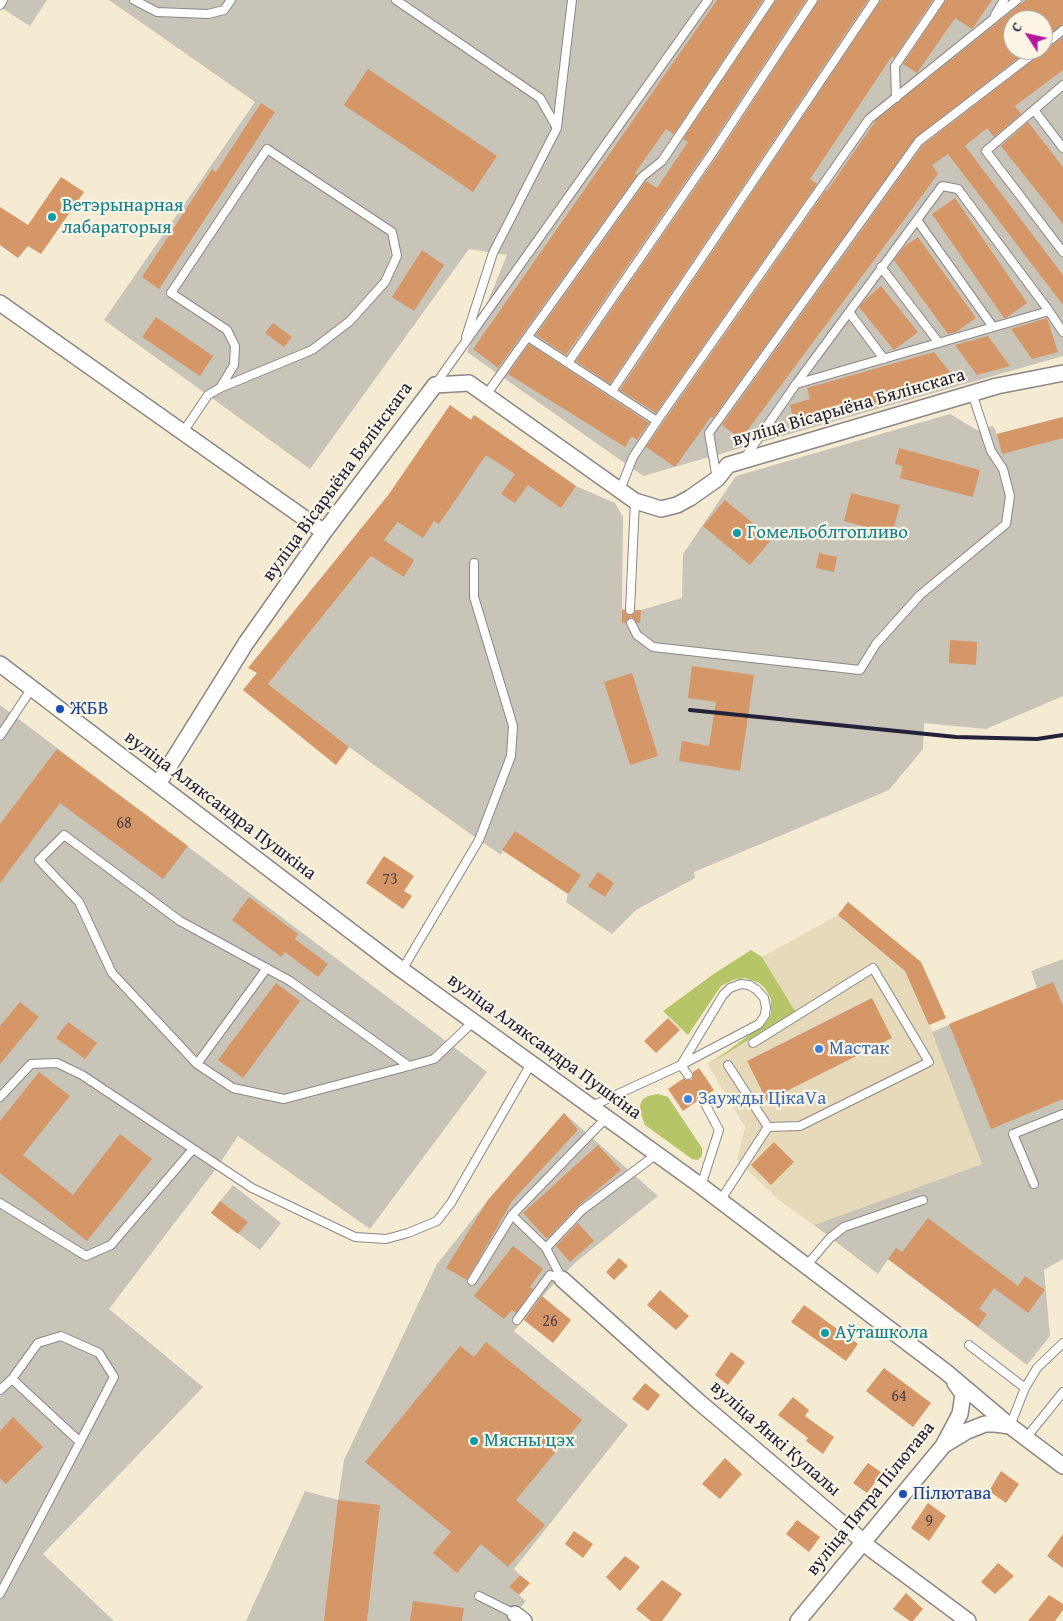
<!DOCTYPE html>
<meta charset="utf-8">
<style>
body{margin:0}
#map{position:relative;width:1063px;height:1621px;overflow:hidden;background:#f5ebd2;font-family:"Gentium Book Plus",serif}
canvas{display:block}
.north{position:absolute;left:1003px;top:10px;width:50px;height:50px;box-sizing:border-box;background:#fcf5e5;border:1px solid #a5a1a1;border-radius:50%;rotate:305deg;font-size:14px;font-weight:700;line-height:20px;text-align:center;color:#22223b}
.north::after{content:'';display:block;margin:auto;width:18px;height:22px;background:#b5179e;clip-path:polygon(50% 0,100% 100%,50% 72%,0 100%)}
</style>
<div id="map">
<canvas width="1063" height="1621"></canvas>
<div class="north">С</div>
</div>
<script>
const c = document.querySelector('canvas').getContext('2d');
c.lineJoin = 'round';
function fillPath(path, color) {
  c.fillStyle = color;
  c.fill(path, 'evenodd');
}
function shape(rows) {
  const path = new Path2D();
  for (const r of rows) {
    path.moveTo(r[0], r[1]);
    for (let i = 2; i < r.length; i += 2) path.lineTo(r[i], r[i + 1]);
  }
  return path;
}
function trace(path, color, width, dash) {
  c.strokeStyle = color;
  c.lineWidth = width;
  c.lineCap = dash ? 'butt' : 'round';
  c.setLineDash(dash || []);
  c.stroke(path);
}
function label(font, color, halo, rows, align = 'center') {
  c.font = font + ' "Gentium Book Plus",serif';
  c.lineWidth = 4.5;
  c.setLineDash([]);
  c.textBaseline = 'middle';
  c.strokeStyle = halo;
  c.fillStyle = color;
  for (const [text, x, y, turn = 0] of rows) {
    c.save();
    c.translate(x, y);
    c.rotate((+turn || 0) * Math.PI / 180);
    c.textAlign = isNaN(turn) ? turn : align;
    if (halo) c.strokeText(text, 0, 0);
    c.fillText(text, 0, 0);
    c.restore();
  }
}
const built = shape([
 [848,902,921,962,946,1018,930,1025,982,1164,814,1225,780,1201,737,1160,745,1127,707,1063,795,1011,762,957,838,915]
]);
const industrial = shape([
 [0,0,47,0,30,26,0,7],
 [109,0,1063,0,1063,356,643,476,467,352,507,255,469,249,310,469,104,320,255,102],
 [1013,20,1043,20,1043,50,1013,50],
 [950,414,977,430,993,426,997,434,1063,417,1063,696,986,729,924,723,923,749,889,790,694,872,695,878,636,910,612,934,566,902,568,893,503,850,501,855,479,840,349,747,268,684,412,505,474,415,576,486,615,503,623,517,622,609,641,610,682,598,683,554,736,476],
 [0,705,487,1072,370,1229,238,1136,218,1166,109,1309,203,1387,43,1554,114,1621,0,1621],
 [1063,959,1063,1259,1044,1270,1050,1336,1027,1365,888,1259,878,1274,814,1225,982,1164,932,1032,1037,988,1031,971],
 [564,1113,658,1196,576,1262,549,1289,514,1331,628,1425,514,1569,520,1575,509,1587,526,1601,509,1621,246,1621,305,1491,338,1500,344,1460,437,1264,488,1200],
 [233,1185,281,1223,260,1250,211,1213]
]);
const green = shape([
 [751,950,762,957,795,1011,711,1063,767,1022,771,1014,771,999,765,988,759,983,745,978,733,980,721,986,688,1035,663,1011,715,973],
 [658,1094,668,1097,702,1148,702,1156,698,1160,692,1159,645,1125,641,1114,640,1106,642,1100,648,1096]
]);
const building = shape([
 [717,0,763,0,674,134,666,129,635,173,637,175,498,368,473,349],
 [776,0,806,0,710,146,566,355,536,335,646,181,657,188,688,142,683,139],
 [819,0,868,0,610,384,576,361,720,152],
 [881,0,933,0,894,58,892,56,810,179,817,184,656,413,620,390],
 [946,0,992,0,972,29,955,18,917,73,903,64],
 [1026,0,1063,0,1063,24,1043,39,1043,20,1013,20,1013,50,1029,50,915,138,713,418,711,417,675,467,646,447,826,190,827,191,877,119],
 [1063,37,1063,70,1015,106,1021,114,994,137,987,128,965,146,1063,275,1063,305,948,154,932,165,938,174,741,439,722,425,923,145],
 [368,69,497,156,473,192,344,105],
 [261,103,275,112,159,289,142,277,212,169,216,172],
 [1028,122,1063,167,1063,224,1001,146],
 [61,177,84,192,41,254,28,246,18,258,0,245,0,207,28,225],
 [955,198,1027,303,1006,318,1004,318,932,214],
 [918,237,976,318,956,332,948,334,894,260,905,246],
 [422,250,444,265,414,311,392,297],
 [881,286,918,332,894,350,859,307,866,299],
 [156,317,213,356,200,376,142,337],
 [1047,318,1058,352,1032,359,1011,329],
 [273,323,292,337,284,347,265,333],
 [988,336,1010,366,977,375,955,345],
 [529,344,649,423,637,440,632,436,625,447,508,374],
 [934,352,957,381,796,428,790,405,810,399,807,388],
 [450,405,471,420,474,415,576,486,561,508,528,485,515,503,501,494,515,474,486,455,439,524,434,521,423,538,398,522,384,540,414,560,404,577,371,556,268,684,349,747,336,765,243,690,257,673,248,668,389,494],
 [1063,417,1063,438,1002,454,997,434],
 [899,448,980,470,973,497,900,478,903,466,895,464],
 [851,493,900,505,892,534,844,521],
 [725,500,772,539,750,565,703,526],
 [819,553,837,557,834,572,816,568],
 [622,610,624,610,627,614,630,616,634,613,636,610,641,610,640,623,637,623,634,619,631,617,627,620,625,623,622,623],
 [950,640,977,642,976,665,949,663],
 [692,666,754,675,740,771,679,761,682,741,709,746,716,702,688,698],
 [632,673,658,756,630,765,604,682],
 [57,749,188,846,163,879,60,803,0,883,0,824],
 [515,831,581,875,568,894,502,850],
 [384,856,414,876,404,891,412,896,403,909,366,883],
 [598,872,614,883,605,897,588,886],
 [249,897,298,934,295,939,328,964,318,977,285,952,281,957,232,920],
 [848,902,921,962,946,1018,929,1025,905,971,838,915],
 [1053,982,1063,1006,1063,1099,991,1129,949,1024],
 [276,983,300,1001,243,1078,218,1060],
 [872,998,892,1038,767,1101,747,1061],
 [20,1002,39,1017,0,1064,0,1026],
 [668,1018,680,1030,656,1053,644,1041],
 [68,1022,97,1043,85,1059,56,1038],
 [699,1068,714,1090,707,1095,703,1092,699,1093,696,1097,697,1101,683,1111,668,1089,684,1078,686,1080,691,1080,693,1077,693,1072],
 [39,1072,70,1096,23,1155,73,1195,120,1134,152,1159,87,1241,0,1173,0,1121],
 [564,1113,578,1130,512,1201,467,1280,446,1268,488,1200],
 [774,1142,794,1162,771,1185,751,1165],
 [598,1145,621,1170,578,1206,549,1237,546,1238,523,1213],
 [220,1201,248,1222,238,1234,211,1213],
 [928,1218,1018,1286,1025,1276,1045,1290,1028,1313,994,1288,979,1309,987,1314,978,1327,888,1259,896,1248,902,1252],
 [578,1223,594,1241,570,1262,556,1246],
 [513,1246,543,1269,530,1287,533,1289,516,1313,512,1310,504,1319,474,1296],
 [619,1258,628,1266,614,1280,606,1272],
 [660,1290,689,1316,676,1330,647,1305],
 [542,1296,571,1320,553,1343,524,1320],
 [804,1305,858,1344,846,1361,791,1322],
 [486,1342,582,1420,516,1500,545,1525,508,1567,481,1544,457,1573,433,1553,451,1532,365,1462,460,1346,474,1357],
 [731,1352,745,1362,728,1385,715,1375],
 [884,1368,931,1403,913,1427,866,1391],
 [645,1383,660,1395,648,1411,632,1399],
 [793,1397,809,1410,805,1416,834,1437,823,1454,806,1441,808,1438,778,1415],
 [13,1417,43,1447,6,1484,0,1478,0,1431],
 [725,1458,742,1474,720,1499,702,1484],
 [868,1463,882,1473,867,1493,853,1483],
 [1001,1471,1019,1484,1006,1503,989,1491],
 [338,1500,380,1505,367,1621,324,1621],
 [928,1503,946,1516,929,1541,911,1528],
 [797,1520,820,1537,809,1552,786,1534],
 [574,1531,593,1544,583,1558,565,1544],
 [1063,1534,1063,1568,1047,1556],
 [625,1556,640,1567,620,1591,606,1577],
 [998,1563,1014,1576,995,1594,981,1582],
 [520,1575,530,1583,519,1595,509,1587],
 [662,1580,682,1594,662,1621,651,1621,636,1609],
 [906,1593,923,1609,913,1621,910,1621,893,1609],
 [1049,1595,1063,1604,1063,1610,1055,1621,1028,1621],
 [413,1601,464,1608,462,1621,410,1621]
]);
const lane = shape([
 [134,0,157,12,208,14,224,10,231,0],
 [396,0,540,98,557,128,493,253,466,337],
 [0,5,3,0],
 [995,15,1004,0],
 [1043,46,1063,30],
 [1063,85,986,151,1063,252],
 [896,98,895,66,940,0],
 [1034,110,1063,148],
 [557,127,572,0],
 [917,220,993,327],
 [881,267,939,343],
 [1049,311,1063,332],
 [849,312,884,359],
 [528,337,657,421,869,119,1017,0],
 [568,363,715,149,813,0],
 [435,385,708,0],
 [612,391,875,0],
 [486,395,642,177,662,161,770,0],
 [183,432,208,395,220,388,312,350,350,321,385,282,397,256,392,232,267,149,171,293,227,330,235,346,234,365,220,388],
 [744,459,796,384,942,186,958,189,1049,311,796,384],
 [717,479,709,433,919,141,1038,50],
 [620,490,633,457,657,421],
 [630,610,635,501],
 [631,623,637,635,653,647,860,670,876,644,920,595,1006,524,1010,496,1003,469,991,451,972,393],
 [0,736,32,688],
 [402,970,479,840,511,756,513,726,474,597,474,563],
 [753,1043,873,968,929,1062,800,1126,768,1127],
 [197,1064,267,968],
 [681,1065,688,1075],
 [409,1066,290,981,180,921,64,835,39,860,79,902,112,973,197,1064,233,1088,284,1099,409,1066,434,1059,474,1021],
 [0,1097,31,1064,57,1063,82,1075,252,1188,355,1237,386,1239,408,1233,437,1221,451,1203,532,1062],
 [592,1106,681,1065,759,1024,765,1015,766,1007,764,998,757,990,749,985,741,984,730,988,723,995,681,1065],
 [1034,1184,1013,1134,1063,1114],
 [701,1186,719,1130,702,1098],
 [720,1201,768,1127,728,1065],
 [0,1203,86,1256,111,1245,193,1149],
 [512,1215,546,1248,562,1279,550,1275,517,1320],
 [546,1248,582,1210,657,1154],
 [806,1266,830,1238,844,1227,923,1200],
 [472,1281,512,1215,607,1117],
 [969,1345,1025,1388],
 [0,1390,12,1379],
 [1010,1426,1025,1388,1037,1368,1063,1343],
 [1026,1438,1063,1392],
 [0,1594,80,1442,114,1377,99,1353,61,1336,38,1343,12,1379,80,1442],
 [479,1596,515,1614]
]);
const street = shape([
 [0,303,324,532],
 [0,664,402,970,701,1186,946,1372,1010,1426,1063,1466],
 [158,784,246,643,324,532,435,385,469,383,635,501,661,509,677,505,690,498,717,479,728,465,997,386,1063,373],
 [562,1279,698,1401,864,1542,871,1549,968,1621],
 [944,1445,967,1431,985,1424,995,1424,1010,1426],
 [515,1614,524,1621],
 [798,1621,943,1446,960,1414,963,1394,955,1383]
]);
const rail = shape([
 [690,710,956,737,1037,739,1063,735]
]);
const markers = [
 [52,217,5,"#0f9aa8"],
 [737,533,5,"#0f9aa8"],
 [60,709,5,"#1a4fb4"],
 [819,1049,5,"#3f7fe0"],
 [688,1099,5,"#3f7fe0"],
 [825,1333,5,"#0f9aa8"],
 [474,1441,5,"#0f9aa8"],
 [903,1494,5,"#1a4fb4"]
];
const numberNames = [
 ["68",124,824],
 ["73",390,880],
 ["26",550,1322],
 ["64",899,1397],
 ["9",929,1522]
];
const cultureNames = [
 ["Ветэрынарная",62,206],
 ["лабараторыя",62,228],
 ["Гомельоблтопливо",747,533],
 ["Аўташкола",835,1333],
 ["Мясны цэх",484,1441]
];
const streetNames = [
 ["вуліца Вісарыёна Бялінскага",849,408,-16],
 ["вуліца Вісарыёна Бялінскага",338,482,-54],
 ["вуліца Аляксандра Пушкіна",220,806,37],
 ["вуліца Аляксандра Пушкіна",544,1047,36],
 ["вуліца Янкі Купалы",775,1439,41],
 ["вуліца Пятра Пілютава",871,1499,-51]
];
const transitNames = [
 ["ЖБВ",70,709],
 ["Пілютава",913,1494]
];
const shopNames = [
 ["Мастак",829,1049],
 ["Заужды ЦікаVа",698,1099]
];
fillPath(built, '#e6daba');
fillPath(industrial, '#c8c4b8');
fillPath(green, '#b5c568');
fillPath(building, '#d59768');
trace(lane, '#8c8686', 10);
trace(street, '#8c8686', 18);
trace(lane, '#fff', 8);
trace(street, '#fff', 15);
trace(rail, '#22223b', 4);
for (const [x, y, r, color] of markers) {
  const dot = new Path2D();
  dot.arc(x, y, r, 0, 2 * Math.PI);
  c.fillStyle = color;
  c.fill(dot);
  trace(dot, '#fcf5e5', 2);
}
label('16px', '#4f3f46', null, numberNames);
label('19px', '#0d838f', '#fcf5e5', cultureNames, 'left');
label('19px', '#22223b', '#fcf5e5', streetNames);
label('19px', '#164399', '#fcf5e5', transitNames, 'left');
label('19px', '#366cbe', '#fcf5e5', shopNames, 'left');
</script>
